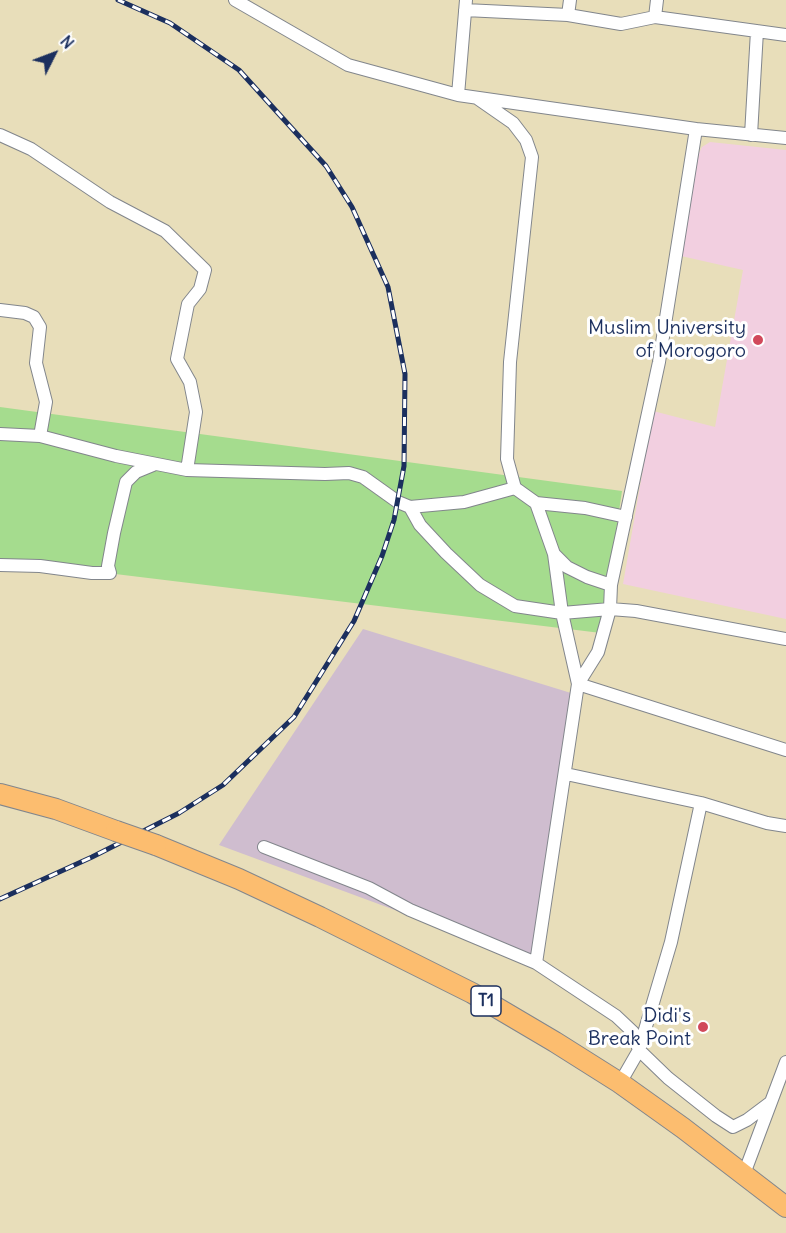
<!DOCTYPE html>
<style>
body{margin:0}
#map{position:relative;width:786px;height:1233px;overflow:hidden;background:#e8deba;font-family:Delius,sans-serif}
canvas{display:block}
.north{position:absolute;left:24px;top:24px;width:60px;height:60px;-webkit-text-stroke:4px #fff;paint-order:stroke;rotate:48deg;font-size:16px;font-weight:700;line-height:24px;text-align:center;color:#1b2f5e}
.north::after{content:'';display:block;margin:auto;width:21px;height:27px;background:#1b2f5e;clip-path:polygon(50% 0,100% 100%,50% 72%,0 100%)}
</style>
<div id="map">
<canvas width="786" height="1233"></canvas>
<div class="north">N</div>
</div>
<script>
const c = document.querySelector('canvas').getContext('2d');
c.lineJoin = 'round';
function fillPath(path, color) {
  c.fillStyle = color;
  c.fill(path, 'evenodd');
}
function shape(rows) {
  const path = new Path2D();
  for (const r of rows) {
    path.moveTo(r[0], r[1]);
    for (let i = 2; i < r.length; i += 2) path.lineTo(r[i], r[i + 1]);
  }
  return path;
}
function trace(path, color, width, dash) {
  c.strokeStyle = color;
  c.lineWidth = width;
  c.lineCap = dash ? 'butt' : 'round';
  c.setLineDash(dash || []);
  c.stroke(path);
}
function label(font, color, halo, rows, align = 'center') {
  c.font = font + ' Delius,sans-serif';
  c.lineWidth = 6;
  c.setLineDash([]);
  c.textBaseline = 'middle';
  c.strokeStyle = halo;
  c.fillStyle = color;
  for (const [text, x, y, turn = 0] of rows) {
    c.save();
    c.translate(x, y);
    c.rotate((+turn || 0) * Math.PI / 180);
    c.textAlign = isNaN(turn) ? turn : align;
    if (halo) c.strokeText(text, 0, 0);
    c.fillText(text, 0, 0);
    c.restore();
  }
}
const built = shape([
 [710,142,786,150,786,619,623,584,653,411,715,427,743,270,681,256,699,153,702,147]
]);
const industrial = shape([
 [363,629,571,693,530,960,219,845]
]);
const green = shape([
 [0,407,622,491,601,633,0,560]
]);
const minor = shape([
 [235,0,348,65,458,95,696,129,786,138],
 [465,10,568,15,621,24,655,17,786,35],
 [568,15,570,0],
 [655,17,657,0],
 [458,95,466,0],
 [477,98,513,123,526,140,532,157,510,362,507,459,515,488],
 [0,135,31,149,110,202,165,231,205,270,200,289,188,304,177,359,190,382,196,412,187,470],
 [751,135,757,31],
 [0,310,25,313,34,317,40,327,36,363,46,402,40,436],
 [0,434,40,436,116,456,187,470,325,474,349,473,363,477,398,502,410,507,464,502,515,488,536,503,585,508,626,517],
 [536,503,554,554,562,613,578,684,786,750],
 [410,507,420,525,446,553,480,585,515,606,562,613,610,609,636,611,786,639],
 [554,554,567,567,587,577,611,585],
 [0,565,40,566,92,573,110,573,108,566,114,533,126,482,136,472,153,465],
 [566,774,701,803,767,823,786,826],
 [701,803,671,942,639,1050,668,1078,716,1116,733,1127,747,1120,771,1102],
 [264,847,369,888,410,910,536,963],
 [620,1083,639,1050,633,1032,616,1016,536,963,578,684,598,652,610,609,611,585,659,362,696,129],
 [744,1174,786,1062]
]);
const trunk = shape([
 [0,794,56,809,116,831],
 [156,845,239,879,320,917,472,993,555,1042,620,1083,683,1128,786,1207]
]);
const rail = shape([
 [0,899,92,857,179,813,223,785,294,717,354,621,382,556,394,520,404,466,405,374,388,287,352,207,326,166,239,70,170,23,118,0]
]);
const trunkBridge = shape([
 [116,831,156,845]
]);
const markers = [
 [758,340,6,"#d1495b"],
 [703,1027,6,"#d1495b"]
];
const shields = [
 [486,1001,30]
];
const shieldNames = [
 ["T1",486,1001]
];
const poiNames = [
 ["Muslim University",746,328],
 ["of Morogoro",746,351],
 ["Didi's",691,1016],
 ["Break Point",691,1039]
];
fillPath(built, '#f2cfe0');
fillPath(industrial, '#cfbdcf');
fillPath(green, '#a5dc8e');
trace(minor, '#82868c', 14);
trace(trunk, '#82868c', 22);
trace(minor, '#fff', 12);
trace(trunk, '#fcbd6f', 20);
trace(rail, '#1b2f5e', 5);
trace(rail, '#fff', 3, [9]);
trace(trunkBridge, '#82868c', 22, []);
trace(trunkBridge, '#fcbd6f', 20);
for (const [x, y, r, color] of markers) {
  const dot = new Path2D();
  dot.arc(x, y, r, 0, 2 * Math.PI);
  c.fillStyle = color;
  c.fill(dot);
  trace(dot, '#fff', 2);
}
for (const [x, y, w] of shields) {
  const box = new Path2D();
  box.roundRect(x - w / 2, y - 15, w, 30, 4.5);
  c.fillStyle = '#fff';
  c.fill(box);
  trace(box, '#1b2f5e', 1.5);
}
label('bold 18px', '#1b2f5e', null, shieldNames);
label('20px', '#1b2f5e', '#fff', poiNames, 'right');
</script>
